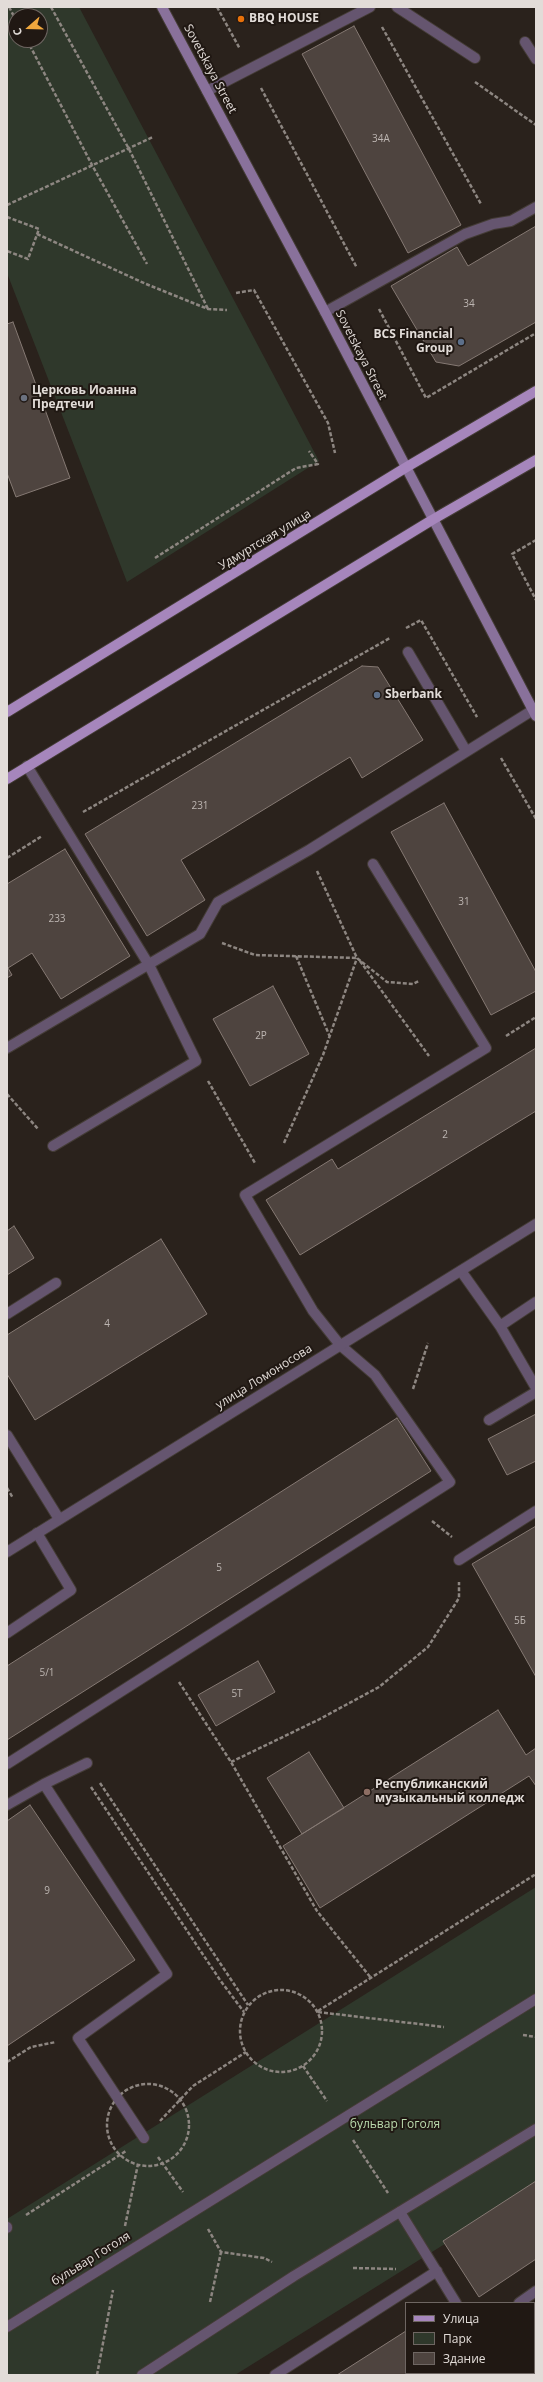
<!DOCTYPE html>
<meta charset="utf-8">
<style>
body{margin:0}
#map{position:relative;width:543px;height:2382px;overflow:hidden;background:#2a221c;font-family:"Open Sans",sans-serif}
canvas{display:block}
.frame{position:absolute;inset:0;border:8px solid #e2dcd8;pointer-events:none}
.legend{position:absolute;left:405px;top:2302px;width:130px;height:72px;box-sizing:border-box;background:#201813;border:1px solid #6e6662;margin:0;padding:5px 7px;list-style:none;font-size:12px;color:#e2dcd8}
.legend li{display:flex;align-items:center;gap:8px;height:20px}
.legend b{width:20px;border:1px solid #6e6662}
.north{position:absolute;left:8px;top:8px;width:40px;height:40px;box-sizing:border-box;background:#201813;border:1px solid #6e6662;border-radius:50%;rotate:250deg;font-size:11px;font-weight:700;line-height:16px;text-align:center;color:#e2dcd8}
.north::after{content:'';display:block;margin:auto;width:14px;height:18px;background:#efa73d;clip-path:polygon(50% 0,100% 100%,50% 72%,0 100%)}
</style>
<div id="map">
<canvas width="543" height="2382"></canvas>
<div class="frame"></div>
<ul class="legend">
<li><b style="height:5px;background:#a686bc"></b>Улица</li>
<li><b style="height:11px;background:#2f382b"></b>Парк</li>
<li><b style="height:11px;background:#4e443f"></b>Здание</li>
</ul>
<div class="north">С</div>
</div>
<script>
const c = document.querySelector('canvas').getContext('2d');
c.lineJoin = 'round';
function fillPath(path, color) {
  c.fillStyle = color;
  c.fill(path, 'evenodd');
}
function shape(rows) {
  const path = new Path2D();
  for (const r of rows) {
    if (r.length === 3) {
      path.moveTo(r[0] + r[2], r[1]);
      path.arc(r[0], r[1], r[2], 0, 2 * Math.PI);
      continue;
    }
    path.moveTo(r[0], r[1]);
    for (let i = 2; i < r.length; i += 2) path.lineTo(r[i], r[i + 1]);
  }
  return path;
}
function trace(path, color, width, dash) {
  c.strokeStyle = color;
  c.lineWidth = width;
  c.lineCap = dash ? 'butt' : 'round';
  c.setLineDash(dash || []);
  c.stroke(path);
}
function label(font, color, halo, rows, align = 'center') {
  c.font = font + ' "Open Sans",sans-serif';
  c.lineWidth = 4;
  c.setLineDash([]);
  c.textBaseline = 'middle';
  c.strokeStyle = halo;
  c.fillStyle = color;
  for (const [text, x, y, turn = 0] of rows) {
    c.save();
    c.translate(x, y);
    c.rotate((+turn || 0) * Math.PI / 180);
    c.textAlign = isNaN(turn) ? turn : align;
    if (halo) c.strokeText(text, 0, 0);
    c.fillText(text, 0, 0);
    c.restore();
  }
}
const green = shape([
 [7,7,79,7,319,461,127,582,7,273],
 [16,16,40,16,40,40,16,40],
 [536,1887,536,2187,235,2375,7,2375,7,2219]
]);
const building = shape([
 [354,26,461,225,408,253,302,54,354,26],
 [536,226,536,322,459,366,436,362,391,286,457,247,468,266,536,226],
 [13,322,70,478,16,497,7,473,7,324,13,322],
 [362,666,378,667,423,740,362,778,350,757,181,860,205,900,147,936,85,834,362,666],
 [444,803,536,972,536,991,491,1015,391,832,444,803],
 [65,849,130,956,61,999,32,953,8,968,12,975,7,978,7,884,65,849],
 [273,986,309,1054,250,1086,213,1019,273,986],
 [536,1048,536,1111,300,1255,266,1200,332,1159,338,1169,536,1048],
 [14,1226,34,1258,7,1275,7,1231,14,1226],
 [161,1239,207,1314,35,1420,7,1374,7,1335,161,1239],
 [536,1414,536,1461,507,1475,488,1439,536,1414],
 [397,1418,431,1471,7,1740,7,1666,397,1418],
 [536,1526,536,1677,472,1564,536,1526],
 [258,1661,275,1692,216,1726,198,1695,258,1661],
 [498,1710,526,1755,536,1748,536,1786,529,1776,320,1908,283,1846,498,1710],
 [309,1752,344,1808,302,1834,267,1778,309,1752],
 [30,1805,135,1960,7,2046,7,1821,30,1805],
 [536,2181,536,2259,479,2297,443,2241,536,2181],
 [406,2331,406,2373,478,2374,337,2375,406,2331]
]);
const path = shape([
 [9,7,16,20],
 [51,7,129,149,208,309],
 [217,7,240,49],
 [382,27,481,204],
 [27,40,92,165,147,264],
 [475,82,536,125],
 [261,88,357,268],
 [7,205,153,137],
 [7,217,39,229,28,259,7,251],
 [37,234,146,284,208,309,227,310],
 [236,293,254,290,328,423,335,453],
 [379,309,426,398,536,333],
 [536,540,512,554,536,600],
 [155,558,296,468,318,464,309,451],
 [406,628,421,620,477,717],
 [501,758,536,819],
 [83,812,390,638],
 [7,858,42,836],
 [317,871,357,958,387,982,413,984,419,981],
 [222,943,255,955,357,958],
 [296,956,330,1037],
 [360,961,429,1056],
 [506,1036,536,1017],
 [208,1081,255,1163],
 [7,1094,38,1129],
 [284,1143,323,1055,357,958],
 [413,1389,428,1343],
 [7,1488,13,1498],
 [432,1521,452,1537],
 [179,1682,231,1762,317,1911,371,1978],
 [231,1762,318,1720,379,1687,428,1647,459,1598,459,1582],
 [100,1783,248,2005],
 [91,1787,220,1980,244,2012],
 [281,2031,41],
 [318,2011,536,1874],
 [318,2012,444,2027],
 [523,2035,536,2037],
 [7,2062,31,2047,56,2042],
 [303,2066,327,2101],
 [148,2125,41],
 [160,2121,193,2086,246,2052],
 [353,2140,388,2193],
 [158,2157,183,2192],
 [26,2215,126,2151],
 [125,2226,138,2164],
 [208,2229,221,2252,264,2258,272,2262],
 [353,2268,396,2269],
 [210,2302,221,2252],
 [97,2375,113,2290]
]);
const service = shape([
 [397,7,475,58],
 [525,42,536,59],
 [207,91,370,7],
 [325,312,465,234,493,224,511,221,536,207],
 [408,652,466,751],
 [27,766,149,965,196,1061,53,1146],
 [7,1048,200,934,218,902,309,850,533,710],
 [461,1271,500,1326,536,1302],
 [7,1314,56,1283],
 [500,1326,536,1388],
 [489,1420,536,1392],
 [7,1435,59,1519],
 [459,1560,536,1511],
 [7,1633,71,1590,37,1533],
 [7,1764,450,1482,375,1375,340,1345,313,1311,245,1195,486,1048,373,864],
 [44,1784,167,1974,78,2038,144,2138],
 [7,1805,44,1784,87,1763],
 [400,2212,456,2303],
 [7,2227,7,2228],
 [519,2303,536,2291],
 [491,2373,492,2375],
 [275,2375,437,2271]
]);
const pedestrian = shape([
 [7,2327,536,1999],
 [142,2375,294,2276,536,2129]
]);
const minor = shape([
 [7,1552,536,1224]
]);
const secondary = shape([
 [162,7,325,312,536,716]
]);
const primary = shape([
 [7,712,405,468,536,391],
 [7,779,432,520,536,460]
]);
const markers = [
 [241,19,4,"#e8710a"],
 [461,342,4,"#5c6f8a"],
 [24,398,4,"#6b7280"],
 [377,695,4,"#5c6f8a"],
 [367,1792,4,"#8d6e63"]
];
const numberNames = [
 ["34А",381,139],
 ["34",469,304],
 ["231",200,806],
 ["31",464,902],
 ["233",57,919],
 ["2Р",261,1036],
 ["2",445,1135],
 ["4",107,1324],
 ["5",219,1568],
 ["5Б",520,1621],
 ["5/1",47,1673],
 ["5Т",237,1694],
 ["9",47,1891]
];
const poiNames = [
 ["BBQ HOUSE",249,19],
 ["BCS Financial",453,335,"right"],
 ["Group",453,349,"right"],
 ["Церковь Иоанна",32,391],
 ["Предтечи",32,405],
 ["Sberbank",385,695],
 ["Республиканский",375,1785],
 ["музыкальный колледж",375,1799]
];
const streetNames = [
 ["Sovetskaya Street",210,69,62],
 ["Sovetskaya Street",361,355,63],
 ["Удмуртская улица",265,540,-31],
 ["улица Ломоносова",264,1377,-32],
 ["бульвар Гоголя",91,2259,-32]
];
const parkNames = [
 ["бульвар Гоголя",395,2125]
];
fillPath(green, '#2f382b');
fillPath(building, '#4e443f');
trace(building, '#857973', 1);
trace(service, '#443c36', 12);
trace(pedestrian, '#443c36', 12);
trace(minor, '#443c36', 12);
trace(secondary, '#443c36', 12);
trace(primary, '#443c36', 12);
trace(path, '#8d8681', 2.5, [4, 2]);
trace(service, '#65556f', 10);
trace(pedestrian, '#65556f', 10);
trace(minor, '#65556f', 10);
trace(secondary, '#89719b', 10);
trace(primary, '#a686bc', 10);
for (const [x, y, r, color] of markers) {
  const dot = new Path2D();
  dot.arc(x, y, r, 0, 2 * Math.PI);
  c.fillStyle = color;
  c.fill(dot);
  trace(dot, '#201813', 1.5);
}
label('10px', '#bdb6b2', null, numberNames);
label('bold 12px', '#e2dcd8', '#201813', poiNames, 'left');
label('12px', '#e2dcd8', '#201813', streetNames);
label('12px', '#badaad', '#201813', parkNames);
</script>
